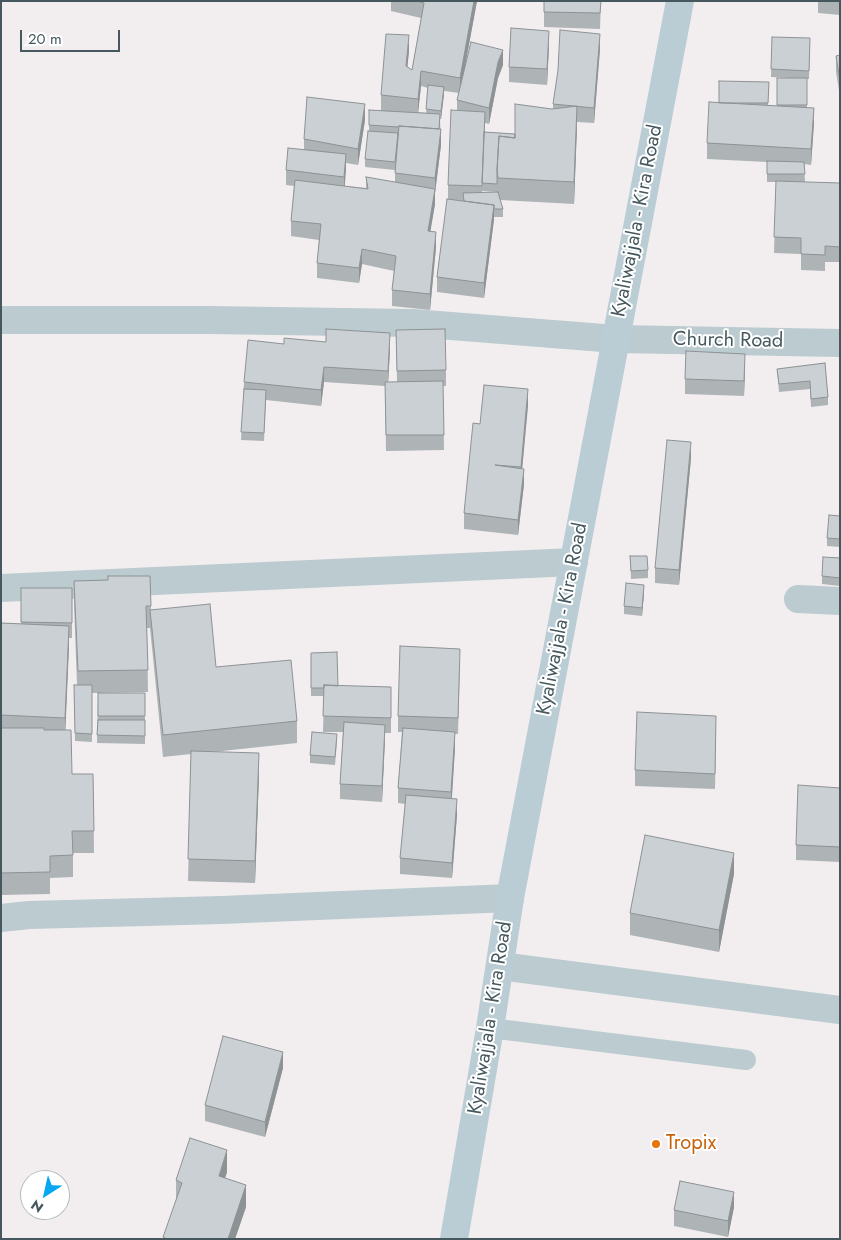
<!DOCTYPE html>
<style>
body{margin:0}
#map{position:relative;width:841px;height:1240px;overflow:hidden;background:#f2eeef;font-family:Jost,sans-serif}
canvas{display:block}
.frame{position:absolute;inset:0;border:2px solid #45585e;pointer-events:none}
.north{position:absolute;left:20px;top:1170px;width:50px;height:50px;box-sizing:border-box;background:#fff;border:1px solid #b5bcbf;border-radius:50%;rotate:215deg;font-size:14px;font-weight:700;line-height:20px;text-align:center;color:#45585e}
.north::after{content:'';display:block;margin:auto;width:18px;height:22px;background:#09a7f1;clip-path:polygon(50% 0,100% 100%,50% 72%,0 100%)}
.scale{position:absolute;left:20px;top:30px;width:100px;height:22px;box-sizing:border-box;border:2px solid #45585e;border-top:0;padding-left:6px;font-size:15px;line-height:18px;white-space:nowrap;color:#45585e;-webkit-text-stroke:4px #fff;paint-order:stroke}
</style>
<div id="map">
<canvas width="841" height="1240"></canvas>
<div class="frame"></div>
<div class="north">N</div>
<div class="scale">20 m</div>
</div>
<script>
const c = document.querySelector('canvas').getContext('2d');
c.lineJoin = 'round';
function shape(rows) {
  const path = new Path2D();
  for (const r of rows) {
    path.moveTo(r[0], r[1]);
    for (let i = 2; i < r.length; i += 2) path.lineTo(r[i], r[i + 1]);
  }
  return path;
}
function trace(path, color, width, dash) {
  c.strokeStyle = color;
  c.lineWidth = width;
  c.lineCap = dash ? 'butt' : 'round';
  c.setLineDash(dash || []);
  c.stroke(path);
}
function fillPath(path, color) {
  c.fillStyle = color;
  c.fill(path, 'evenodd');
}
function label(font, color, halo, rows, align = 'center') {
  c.font = font + ' Jost,sans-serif';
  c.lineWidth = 4;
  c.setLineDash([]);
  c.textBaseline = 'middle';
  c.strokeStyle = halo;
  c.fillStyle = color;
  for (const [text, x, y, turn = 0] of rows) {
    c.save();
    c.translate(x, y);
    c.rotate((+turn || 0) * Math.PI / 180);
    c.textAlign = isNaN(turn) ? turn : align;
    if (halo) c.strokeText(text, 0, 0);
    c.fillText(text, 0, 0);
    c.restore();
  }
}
const lane = shape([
 [490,1028,746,1060]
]);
const street = shape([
 [1,320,207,320,413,323,616,339,840,343],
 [1,588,574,562],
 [798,599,840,601],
 [1,918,29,915,222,910,510,898],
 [500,966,840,1010]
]);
const secondary = shape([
 [454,1239,490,1028,510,898,680,1]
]);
const wall = shape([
 [391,1,477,1,465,65,503,65,498,78,489,124,485,123,485,132,515,134,553,109,553,104,600,49,594,123,577,122,574,204,500,200,503,209,503,217,494,217,484,298,437,292,437,277,448,199,448,185,457,110,457,100,459,93,444,91,441,119,440,119,441,145,435,193,435,204,430,231,436,247,430,310,392,306,392,290,394,271,362,264,359,283,317,278,317,263,319,240,291,236,291,221,294,186,286,185,286,170,304,149,304,139,365,120,358,165,346,163,345,186,366,188,366,177,395,182,395,170,365,167,365,159,369,131,369,110,381,110,381,95,409,51,407,67,412,70,421,18,391,11],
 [421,86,428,88,426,113,418,112],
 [482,191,497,192,482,193],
 [544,1,601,1,600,29,544,27],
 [818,1,840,1,840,15,818,13],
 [772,37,810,46,809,79,771,77],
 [549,46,547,85,509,82,509,67],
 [840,55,840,96,836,72,836,56],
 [777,78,807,78,807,107,814,123,811,165,804,164,805,182,840,183,840,262,825,262,825,271,801,270,801,254,774,253,776,182,767,182,767,162,707,159,707,143,719,102,769,82,768,105,777,106],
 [396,330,446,370,446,386,443,386,444,450,386,451,385,386,324,382,321,406,266,400,264,441,241,440,244,382,284,344,390,349,388,382,397,382],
 [825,363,828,397,828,405,811,407,810,389,779,392,777,369],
 [745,369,744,396,685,394,685,379],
 [528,405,522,469,524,484,518,535,464,529,464,513,480,424],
 [691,458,679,585,655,583,655,568],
 [840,516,840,547,827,546,827,538],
 [630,556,648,570,648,578,631,579],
 [840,558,840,586,822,584,822,576],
 [150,576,151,610,216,667,297,721,297,743,213,752,259,775,255,883,188,881,191,754,163,757,150,628,147,628,148,692,92,693,92,742,75,741,74,685,77,685,74,603,74,581,108,580],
 [21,588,72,588,72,638,69,638,65,730,72,774,93,774,94,853,73,853,73,877,50,878,50,894,1,895,1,623,21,624],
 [644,593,642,616,624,614,624,606],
 [311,653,338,686,391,687,391,733,385,733,382,802,340,799,340,784,343,732,323,732,324,696,311,696],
 [460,664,458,734,455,734,455,748,452,799,457,815,452,878,400,874,400,858,405,804,398,803,398,788,402,732,398,732,398,716],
 [98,693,145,693,145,744,97,743],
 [716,731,715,789,635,786,635,770],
 [337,742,335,765,310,763,310,755],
 [840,788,840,862,796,860,796,845],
 [734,874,719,952,630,935,630,913],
 [283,1068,265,1137,205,1121,205,1105],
 [227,1172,225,1178,246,1207,235,1239,163,1239,176,1200,176,1180],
 [734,1207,728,1237,674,1226,674,1210]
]);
const shadedWall = shape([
 [474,1,477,1,460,94,460,78],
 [549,31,549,46,547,85,547,69],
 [600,34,600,49,594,123,594,108],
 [409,35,409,51,406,82,406,66],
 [503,50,503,65,498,78,489,124,489,108,498,62],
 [421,71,421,86,418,114,418,99],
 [444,87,444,95,441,119,441,111],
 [365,104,365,120,358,165,358,149],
 [577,106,577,128,574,204,574,182],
 [814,108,814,123,811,165,811,149],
 [441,129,441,145,435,193,435,178],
 [346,154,346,169,344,192,344,177],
 [435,189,435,204,428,246,428,231],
 [494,205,494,220,484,298,484,283],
 [436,232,436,247,430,310,430,294],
 [362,249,362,264,359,283,359,268],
 [390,333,390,349,388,386,388,371],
 [745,354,745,369,744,396,744,381],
 [324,367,324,382,321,406,321,390],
 [528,389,528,405,521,482,521,467],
 [691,442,691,458,679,585,679,570],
 [524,469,524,484,518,535,518,520],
 [644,585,644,593,642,616,642,608],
 [69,626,69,648,65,740,65,718],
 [385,725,385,740,382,802,382,786],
 [455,732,455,748,451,807,451,792],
 [259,753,259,775,255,883,255,861],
 [457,799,457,815,452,878,452,863],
 [734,853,734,874,719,952,719,930],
 [283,1052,283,1068,265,1137,265,1122],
 [227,1150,227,1172,219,1198,219,1176],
 [246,1185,246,1207,235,1239,228,1239],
 [734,1192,734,1207,728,1237,728,1221]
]);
const building = shape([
 [417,1,474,1,460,78,421,71,418,99,381,95,386,34,409,35,406,66,412,70,424,3,417,1],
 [544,1,601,1,600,13,544,12,544,1],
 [511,28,549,31,547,69,509,67,511,28],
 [560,30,600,34,594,108,553,104,558,70,560,30],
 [772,37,810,38,809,71,771,69,772,37],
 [471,42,503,50,498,62,489,108,457,100,471,42],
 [840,55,840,80,836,56,840,55],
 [777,78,807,78,807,105,777,105,777,78],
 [719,81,769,82,768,103,719,103,719,81],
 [428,85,444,87,441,111,426,109,428,85],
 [307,97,365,104,358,149,304,139,307,97],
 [709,102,814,108,811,149,707,143,709,102],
 [515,104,552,109,577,106,574,182,498,178,497,170,499,136,515,138,515,104],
 [369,110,440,114,439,129,399,126,398,127,369,125,369,110],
 [451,110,485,112,482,186,448,185,451,110],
 [399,126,441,129,435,178,395,173,399,126],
 [368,131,398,133,395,162,365,159,368,131],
 [484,132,515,134,515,138,499,136,497,170,497,184,482,183,484,132],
 [288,148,346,154,344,177,286,170,288,148],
 [767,161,804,162,805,174,767,174,767,161],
 [366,177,435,189,428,231,436,232,430,294,392,290,396,256,362,249,359,268,317,263,321,224,291,221,295,180,368,189,366,177],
 [776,181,840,183,840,247,825,246,825,255,801,254,801,238,774,237,776,181],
 [498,192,503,209,494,209,494,205,464,201,463,193,498,192],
 [447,199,494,205,484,283,437,277,447,199],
 [326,329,390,333,388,371,324,367,321,390,244,382,248,340,284,344,284,338,326,342,326,329],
 [445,329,446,370,397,371,396,330,445,329],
 [686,351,745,354,744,381,685,379,686,351],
 [825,363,828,397,811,399,810,381,779,384,777,369,825,363],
 [443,381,444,435,386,435,385,382,443,381],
 [484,385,528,389,521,467,495,465,524,469,518,520,464,513,473,423,480,424,484,385],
 [244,389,266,390,264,433,241,432,244,389],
 [667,440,691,442,679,570,655,568,667,440],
 [829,515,840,516,840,539,827,538,829,515],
 [630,556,647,556,648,570,631,571,630,556],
 [823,557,840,558,840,578,822,576,823,557],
 [108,576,150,576,151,606,146,606,148,670,78,671,74,581,108,580,108,576],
 [626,583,644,585,642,608,624,606,626,583],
 [21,588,72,588,72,623,21,622,21,588],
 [210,604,216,667,291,660,297,721,163,735,150,610,210,604],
 [1,623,69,626,65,718,1,715,1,623],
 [400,646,460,649,458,718,398,716,400,646],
 [337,652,338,686,324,685,324,688,311,688,311,653,337,652],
 [74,685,92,685,92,734,75,733,74,685],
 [324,685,391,687,391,718,323,716,324,685],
 [98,693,145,693,145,716,98,716,98,693],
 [637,712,716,716,715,774,635,770,637,712],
 [98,720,145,720,145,736,97,735,98,720],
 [344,722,385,725,382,786,340,784,344,722],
 [1,728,44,728,44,730,71,730,72,774,93,774,94,831,72,831,73,855,50,856,50,872,1,873,1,728],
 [403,728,455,732,451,792,398,788,403,728],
 [312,732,337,734,335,757,310,755,312,732],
 [191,751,259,753,255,861,188,859,191,751],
 [798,785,840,788,840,847,796,845,798,785],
 [406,795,457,799,452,863,400,858,406,795],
 [645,835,734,853,719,930,630,913,645,835],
 [223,1036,283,1052,265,1122,205,1105,223,1036],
 [190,1138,227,1150,219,1176,246,1185,228,1239,167,1239,163,1237,182,1183,176,1180,190,1138],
 [680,1181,734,1192,728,1221,674,1210,680,1181]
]);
const markers = [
 [656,1144,5,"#e8710a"]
];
const streetNames = [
 ["Kyaliwajjala - Kira Road",638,221,-79],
 ["Church Road",728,341,1],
 ["Kyaliwajjala - Kira Road",563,619,-79],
 ["Kyaliwajjala - Kira Road",491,1018,-81]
];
const foodNames = [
 ["Tropix",666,1144]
];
trace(lane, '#bbcbcf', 20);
trace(street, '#bbcbcf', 28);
trace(secondary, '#bbcdd4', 28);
fillPath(wall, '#aeb3b6');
fillPath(shadedWall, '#8d9294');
fillPath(building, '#cad0d4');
trace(building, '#8d9294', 1);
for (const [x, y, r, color] of markers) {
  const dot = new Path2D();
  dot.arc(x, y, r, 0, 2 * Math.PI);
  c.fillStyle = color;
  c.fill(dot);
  trace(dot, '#fff', 2);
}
label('20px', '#45585e', '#fff', streetNames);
label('20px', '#c56008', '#fff', foodNames, 'left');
</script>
